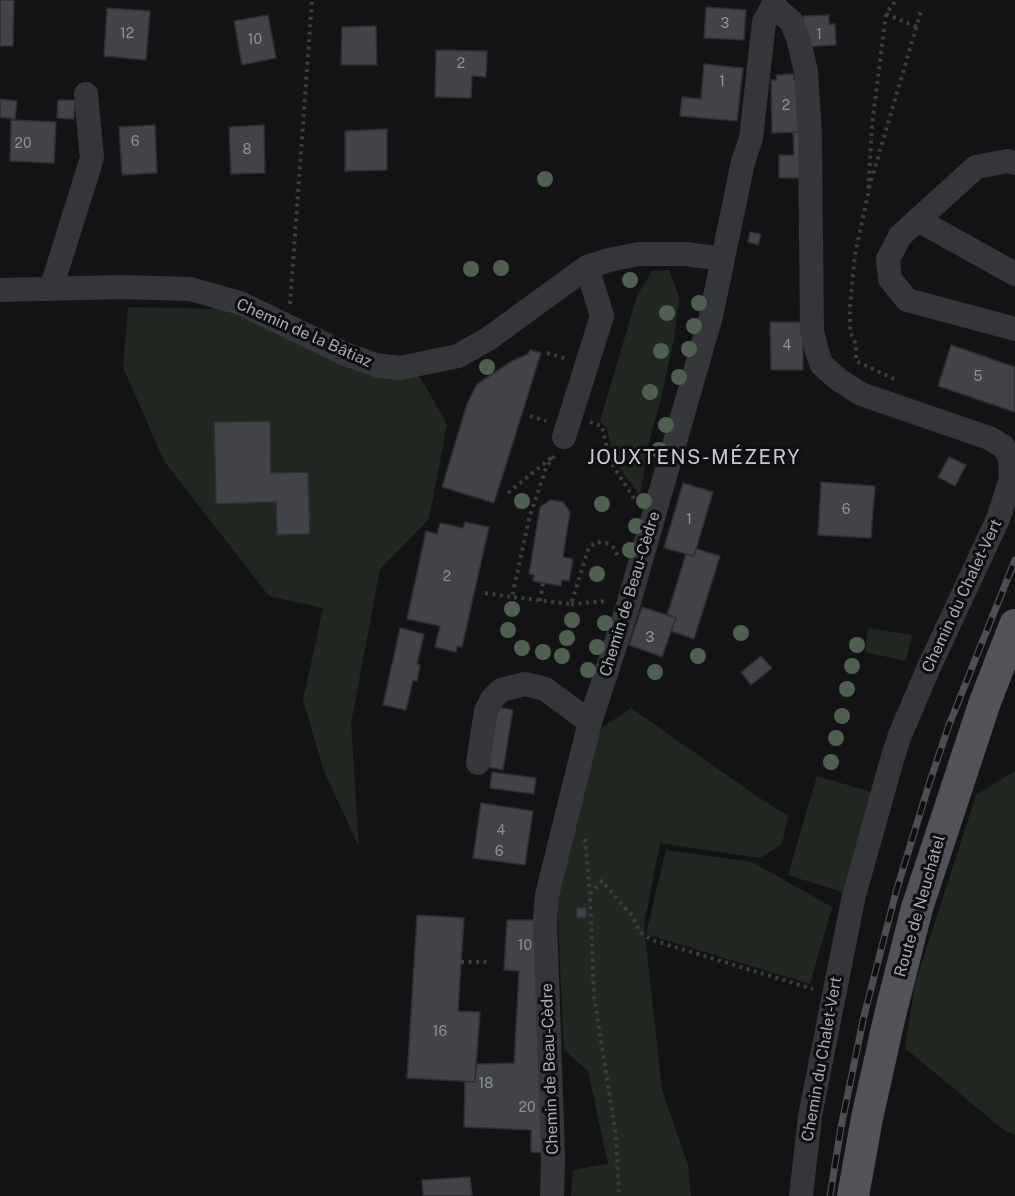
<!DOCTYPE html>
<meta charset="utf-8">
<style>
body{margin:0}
canvas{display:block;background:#131315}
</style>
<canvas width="1015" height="1196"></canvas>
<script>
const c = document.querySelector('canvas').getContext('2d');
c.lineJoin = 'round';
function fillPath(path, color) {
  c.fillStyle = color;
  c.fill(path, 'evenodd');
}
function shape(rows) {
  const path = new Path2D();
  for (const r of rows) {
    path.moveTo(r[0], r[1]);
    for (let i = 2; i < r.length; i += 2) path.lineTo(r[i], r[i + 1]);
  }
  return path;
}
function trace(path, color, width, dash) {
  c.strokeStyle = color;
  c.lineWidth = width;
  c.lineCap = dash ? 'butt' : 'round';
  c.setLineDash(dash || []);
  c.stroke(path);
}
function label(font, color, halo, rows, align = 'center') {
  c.font = font + ' "Public Sans",sans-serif';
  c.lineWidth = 6;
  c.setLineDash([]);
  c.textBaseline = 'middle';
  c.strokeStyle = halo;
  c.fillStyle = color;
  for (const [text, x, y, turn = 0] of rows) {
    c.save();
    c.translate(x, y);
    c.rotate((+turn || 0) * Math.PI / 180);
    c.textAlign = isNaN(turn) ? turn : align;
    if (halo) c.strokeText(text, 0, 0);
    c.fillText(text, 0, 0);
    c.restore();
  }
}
const green = shape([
 [669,270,679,297,674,339,661,398,648,446,640,496,614,460,607,429,600,421,637,296,652,271],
 [128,307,269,310,420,377,447,424,429,519,380,569,351,723,359,847,324,771,303,700,323,608,269,596,164,461,123,367],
 [868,628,912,635,906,661,865,652],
 [631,708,758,797,788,816,782,844,760,858,660,843,644,925,662,1090,688,1165,691,1196,571,1196,573,1170,608,1164,588,1071,564,1050,556,877,597,731],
 [1015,771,1015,1135,1005,1131,905,1048,915,984,976,795],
 [817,776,871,792,842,892,788,875],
 [666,850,752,862,832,907,810,984,646,934]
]);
const building = shape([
 [0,0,14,0,13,46,0,46,0,0],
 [706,7,746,10,744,40,704,38,706,7],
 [107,8,150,11,146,60,104,56,107,8],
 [268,15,276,58,242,65,234,21,268,15],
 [829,15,829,24,835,24,836,45,804,47,803,16,829,15],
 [376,26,377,65,341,65,342,27,376,26],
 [436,50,487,51,486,77,472,76,471,98,435,97,436,50],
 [704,64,743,68,737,121,680,116,682,97,701,99,704,64],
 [794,74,794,80,799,79,800,132,772,133,771,80,777,80,776,75,794,74],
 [0,99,17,101,15,119,0,117,0,99],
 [58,100,75,100,74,119,57,118,58,100],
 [11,120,56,122,54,163,10,161,11,120],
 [155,125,157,173,122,175,119,127,155,125],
 [264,125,265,173,231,174,229,127,264,125],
 [387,129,387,170,345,171,345,131,387,129],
 [793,132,800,132,801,178,779,178,779,155,794,155,793,132],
 [750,232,761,234,758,245,748,242,750,232],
 [770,322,803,322,803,370,771,370,770,322],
 [951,345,1015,367,1015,412,938,386,951,345],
 [530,350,541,353,494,503,442,487,467,404,477,384,512,361,528,354,530,350],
 [270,421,271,473,308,472,310,534,277,535,276,502,216,504,214,422,270,421],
 [949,457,966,465,955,486,938,477,949,457],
 [821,482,875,486,871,538,818,535,821,482],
 [683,483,713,492,694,556,664,548,683,483],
 [550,500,563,502,570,512,563,557,573,559,569,581,562,580,561,586,533,581,534,575,529,574,540,507,550,500],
 [465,522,489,527,462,647,457,646,456,652,435,647,440,626,407,619,426,531,437,534,440,523,463,528,465,522],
 [697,549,720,556,694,639,671,631,676,618,667,615,686,554,694,556,697,549],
 [642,607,676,618,662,657,629,645,642,607],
 [400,628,424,634,417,664,420,665,417,681,413,680,406,710,383,705,400,628],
 [761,656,772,668,751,685,741,672,761,656],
 [497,707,513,710,503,770,487,767,497,707],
 [492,772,536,778,534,794,490,788,492,772],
 [481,803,533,811,525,865,473,858,481,803],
 [586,907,587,917,577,918,576,908,586,907],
 [417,915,464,918,458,1011,480,1012,475,1082,407,1078,417,915],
 [507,920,540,920,547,1153,531,1152,531,1130,464,1127,465,1082,475,1082,476,1064,514,1063,519,971,504,970,507,920],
 [470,1177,472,1196,423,1196,422,1180,470,1177]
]);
const path = shape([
 [886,14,917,27],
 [869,188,921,11],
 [290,304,312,0],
 [547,353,567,359],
 [894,379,856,361,856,344,850,332,850,306,855,254,868,195,872,125,886,14,896,0],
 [530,416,546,421],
 [590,422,602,426,610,461,635,500],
 [554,456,546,468,529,519,512,597,571,604,589,547,597,542,606,543,614,548,618,557],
 [508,493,552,457],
 [485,593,512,597],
 [540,601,543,583],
 [571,604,607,601],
 [585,839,590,894,594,996,616,1136,619,1196],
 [590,894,602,881,633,917,640,932,652,940,813,989],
 [461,962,487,962]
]);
const minor = shape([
 [773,6,791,21,798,38,806,71,810,137,812,331,817,352,822,365,839,380,861,394,989,438,1003,446,1010,458,1011,479,998,519,929,667,900,735,894,753,854,895,810,1116,801,1196],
 [1015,163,1008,161,976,167,900,236,888,259,890,279,907,300,1015,329],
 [918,220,1015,274],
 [51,289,92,158,86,94],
 [0,290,121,287,190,289,240,303,345,354,376,365,400,368,458,356,488,339,587,267,609,260,639,254,686,254,723,259],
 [564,437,602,316,587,267],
 [478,763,486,711,492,699,501,690,525,684,545,689,590,722],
 [552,1196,553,1157,545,918,547,895,590,722,627,609,711,316,743,162,751,138,764,22,773,6,774,0]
]);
const major = shape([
 [853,1196,867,1118,890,1015,917,908,985,702,1015,625]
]);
const rail = shape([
 [830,1196,841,1127,864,1016,896,892,930,781,949,725,1015,560]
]);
const trees = [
 [545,179],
 [501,268],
 [471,269],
 [630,280],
 [699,303],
 [667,313],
 [694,326],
 [689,349],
 [661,351],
 [487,367],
 [679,377],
 [650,392],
 [666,425],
 [659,450],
 [522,501],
 [644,501],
 [602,504],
 [636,526],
 [630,550],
 [597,574],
 [512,609],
 [572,620],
 [605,623],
 [508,630],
 [741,633],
 [567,638],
 [857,645],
 [597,647],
 [522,648],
 [543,652],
 [562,656],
 [698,656],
 [852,666],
 [588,670],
 [655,672],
 [847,689],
 [842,716],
 [836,738],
 [831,762]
];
const numberNames = [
 ["3",725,24],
 ["12",127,34],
 ["1",819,35],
 ["10",255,40],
 ["2",461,64],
 ["1",722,82],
 ["2",786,106],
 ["6",135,142],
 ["20",23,144],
 ["8",247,150],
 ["4",787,346],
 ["5",978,377],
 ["6",846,510],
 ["1",689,520],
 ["2",447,577],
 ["3",650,638],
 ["4",501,831],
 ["6",499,852],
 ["10",525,946],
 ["16",440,1032],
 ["18",486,1084],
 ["20",527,1108]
];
const streetNames = [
 ["Chemin de la Bâtiaz",304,333,24],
 ["Chemin de Beau-Cèdre",630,594,-73],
 ["Chemin du Chalet-Vert",962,596,-65],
 ["Route de Neuchâtel",920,906,-74],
 ["Chemin du Chalet-Vert",822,1059,-80],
 ["Chemin de Beau-Cèdre",550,1069,-92]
];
const quarterNames = [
 ["JOUXTENS-MÉZERY",694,458]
];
fillPath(green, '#202720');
fillPath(building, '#424348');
trace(building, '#2d2e30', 1.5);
trace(path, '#3b3d40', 4, [3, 4.5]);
trace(minor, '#353639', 24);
trace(major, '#515358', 32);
trace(rail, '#4c4e52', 7);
trace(rail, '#0e0e10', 4.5, [14]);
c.fillStyle = '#4e5f4f';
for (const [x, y] of trees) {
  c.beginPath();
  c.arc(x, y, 8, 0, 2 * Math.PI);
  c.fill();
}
label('14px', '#8d9199', null, numberNames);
label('16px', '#a6abb4', '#0e0e10', streetNames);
c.letterSpacing = '1.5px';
label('20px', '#c7cad0', '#0e0e10', quarterNames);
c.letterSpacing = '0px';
</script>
